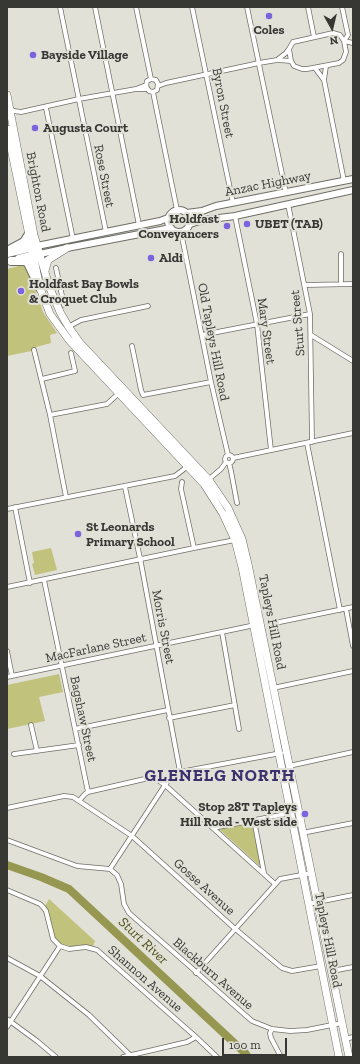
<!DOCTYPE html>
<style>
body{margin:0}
#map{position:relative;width:360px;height:1064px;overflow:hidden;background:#e1e1d8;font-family:"Zilla Slab",serif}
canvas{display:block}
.frame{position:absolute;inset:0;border:8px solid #373834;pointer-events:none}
.north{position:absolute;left:312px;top:8px;width:40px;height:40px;-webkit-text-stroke:3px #e1e1d8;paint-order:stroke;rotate:172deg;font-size:11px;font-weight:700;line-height:16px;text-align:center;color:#373834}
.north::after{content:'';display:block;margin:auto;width:14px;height:18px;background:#373834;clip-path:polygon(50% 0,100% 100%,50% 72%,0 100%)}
.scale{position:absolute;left:222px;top:1038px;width:65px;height:18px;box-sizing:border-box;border:2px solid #373834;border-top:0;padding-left:5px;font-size:12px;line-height:14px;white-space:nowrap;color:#373834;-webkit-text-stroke:3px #e1e1d8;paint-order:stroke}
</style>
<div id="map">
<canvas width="360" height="1064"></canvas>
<div class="frame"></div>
<div class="north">N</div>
<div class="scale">100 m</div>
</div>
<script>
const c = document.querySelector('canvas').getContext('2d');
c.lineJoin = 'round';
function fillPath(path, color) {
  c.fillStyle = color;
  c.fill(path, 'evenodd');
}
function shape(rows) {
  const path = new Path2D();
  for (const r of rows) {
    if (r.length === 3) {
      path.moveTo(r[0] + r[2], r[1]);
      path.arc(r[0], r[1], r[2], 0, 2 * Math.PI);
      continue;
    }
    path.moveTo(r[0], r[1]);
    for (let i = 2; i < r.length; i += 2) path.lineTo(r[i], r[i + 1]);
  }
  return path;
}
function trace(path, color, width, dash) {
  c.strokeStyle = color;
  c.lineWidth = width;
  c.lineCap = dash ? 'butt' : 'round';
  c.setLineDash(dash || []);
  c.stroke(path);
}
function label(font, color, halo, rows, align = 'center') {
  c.font = font + ' "Zilla Slab",serif';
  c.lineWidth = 4;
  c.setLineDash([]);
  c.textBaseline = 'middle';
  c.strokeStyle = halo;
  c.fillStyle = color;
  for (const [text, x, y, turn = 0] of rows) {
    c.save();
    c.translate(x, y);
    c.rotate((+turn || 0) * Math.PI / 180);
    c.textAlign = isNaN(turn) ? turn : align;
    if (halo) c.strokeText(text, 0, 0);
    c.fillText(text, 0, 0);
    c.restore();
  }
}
const green = shape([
 [23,265,27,268,43,312,57,333,50,335,51,343,36,347,36,350,7,356,7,269],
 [51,548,57,570,35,575,32,564,34,563,32,552],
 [59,674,63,692,39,697,45,721,7,729,7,685],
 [252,823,261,867,219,829],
 [49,899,95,941,93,946,70,947,66,947,57,941,55,938,49,914,45,906]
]);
const river = shape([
 [7,865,41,877,69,889,245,1053,248,1057]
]);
const street = shape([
 [60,7,106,232],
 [95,7,139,225],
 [136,7,151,79],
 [192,7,233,203],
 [247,7,286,193],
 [308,7,314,37],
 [342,7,348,35,344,41,353,43],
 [333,33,340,35,344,41,346,52,343,60,339,63,307,69,302,69,294,66,291,61,289,49,293,42,333,33],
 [277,60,286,53,289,49],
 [315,68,324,80,326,66],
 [151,79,156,80,158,84,157,90,153,92],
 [151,79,147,81,146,86,149,91,153,92],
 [324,80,344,181],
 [146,85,136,89,147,89],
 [158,86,166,83,259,63,277,60,291,61],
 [153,92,177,210],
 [46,108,73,239],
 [10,109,14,111,21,112,79,99,136,89],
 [288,204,310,314,312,442],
 [235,216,257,324,271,450],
 [181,232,211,382,228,455],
 [341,254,341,284],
 [56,268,64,305],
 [305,285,353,284],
 [68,327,81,320,148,306],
 [202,335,310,314],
 [311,335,353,361],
 [132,346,141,390,143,395,211,382],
 [34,350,50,415,66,497],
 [42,379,75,371,71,353],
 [50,415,107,404,120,392],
 [307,443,340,610],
 [229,459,4],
 [233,458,353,433],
 [229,463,231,471,237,503],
 [208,480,221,469,226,462],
 [182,482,181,489,194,548],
 [125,487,141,563,180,772],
 [15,507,30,583],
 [7,509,175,476,188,466],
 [44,580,88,792],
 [7,587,194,548,235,540],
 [346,609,353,646],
 [270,624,353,607],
 [222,632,239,729],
 [7,651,12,676],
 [7,677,255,625],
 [273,688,353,671],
 [169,718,235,705],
 [31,725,37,751],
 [75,729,168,710],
 [14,754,79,745],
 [289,766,353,752],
 [79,801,132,836,233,927,282,968,292,971,321,966],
 [7,808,64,796,73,797,79,801,85,794,88,792,149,778,155,778,165,785,173,774,180,772,281,753],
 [254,820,264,873],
 [213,828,291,813],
 [302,833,353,823],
 [7,840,77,866,110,869],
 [110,869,117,875,121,884,124,904,129,913,252,1021,272,1029,290,1031,307,1030,342,1023],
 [110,869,165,785,275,884],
 [7,890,40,904,43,907,46,911,53,939,60,946,69,949,86,947,97,950,196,1037,217,1057],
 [308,904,353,895],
 [7,958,40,976,89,1015,132,1057],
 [332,971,353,967],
 [196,973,280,879,312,873],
 [7,1019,37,1041,56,1057],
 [7,1027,60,946],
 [272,1029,270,1033,271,1038,281,1057],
 [345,1039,353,1037],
 [123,1057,187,1042,196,1037]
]);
const secondary = shape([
 [179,221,11],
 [187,213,202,211,216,206,353,179],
 [190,224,203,220,235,216,353,190],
 [37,246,160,221,168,218],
 [40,254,67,248,171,228]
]);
const primary = shape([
 [7,95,34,235,49,286,60,312,68,326,80,343,209,480,228,508,242,539,248,564,349,1057],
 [7,129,40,288,50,314,69,340,204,484,223,514,235,540,242,567,339,1057],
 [45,271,48,260,67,248]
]);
const highway = shape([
 [11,249,24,242,29,234],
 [7,253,37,246],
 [19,259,40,254],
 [11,261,25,261,28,263,40,288]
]);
const markers = [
 [269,16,4,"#7c62dd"],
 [33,55,4,"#7c62dd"],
 [35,128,4,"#7c62dd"],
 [247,224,4,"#7c62dd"],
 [227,226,4,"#7c62dd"],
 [151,258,4,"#7c62dd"],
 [21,291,4,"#7c62dd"],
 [78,534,4,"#7c62dd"],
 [305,814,4,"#7c62dd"]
];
const poiNames = [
 ["Coles",269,30,"center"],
 ["Bayside Village",41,55],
 ["Augusta Court",43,128],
 ["Holdfast",219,219,"right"],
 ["Conveyancers",219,234,"right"],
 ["UBET (TAB)",255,224],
 ["Aldi",159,258],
 ["Holdfast Bay Bowls",29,284],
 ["& Croquet Club",29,299],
 ["St Leonards",86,527],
 ["Primary School",86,542],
 ["Stop 28T Tapleys",297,807,"right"],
 ["Hill Road - West side",297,822,"right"]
];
const streetNames = [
 ["Byron Street",223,103,79],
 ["Rose Street",104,176,79],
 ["Anzac Highway",268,184,-11],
 ["Brighton Road",38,192,79],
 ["Sturt Street",298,323,-95],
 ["Mary Street",266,331,82],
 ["Old Tapleys Hill Road",213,342,79],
 ["Tapleys Hill Road",272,622,79],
 ["Morris Street",163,627,79],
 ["MacFarlane Street",96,648,-12],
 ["Bagshaw Street",83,719,78],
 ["Gosse Avenue",204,887,42],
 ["Tapleys Hill Road",328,940,79],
 ["Blackburn Avenue",213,974,41],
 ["Shannon Avenue",145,979,41]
];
const waterNames = [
 ["Sturt River",143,941,43]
];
const districtNames = [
 ["GLENELG NORTH",220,776]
];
fillPath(green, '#c1c27b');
trace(river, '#969750', 8);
trace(street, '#6f6f67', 5.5);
trace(secondary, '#6f6f67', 8);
trace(primary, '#6f6f67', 8);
trace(highway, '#6f6f67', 10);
trace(street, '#fff', 4);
trace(secondary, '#fff', 6);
trace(primary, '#fff', 7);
trace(highway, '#fff', 8);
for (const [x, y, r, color] of markers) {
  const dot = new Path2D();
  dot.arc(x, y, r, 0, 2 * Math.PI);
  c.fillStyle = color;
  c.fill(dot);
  trace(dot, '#e1e1d8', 1.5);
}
label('bold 13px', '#373834', '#e1e1d8', poiNames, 'left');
label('13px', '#373834', '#e1e1d8', streetNames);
label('italic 14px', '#50501a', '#e1e1d8', waterNames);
c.letterSpacing = '1px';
label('bold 17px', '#3c316d', '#e1e1d8', districtNames);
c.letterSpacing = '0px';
</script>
